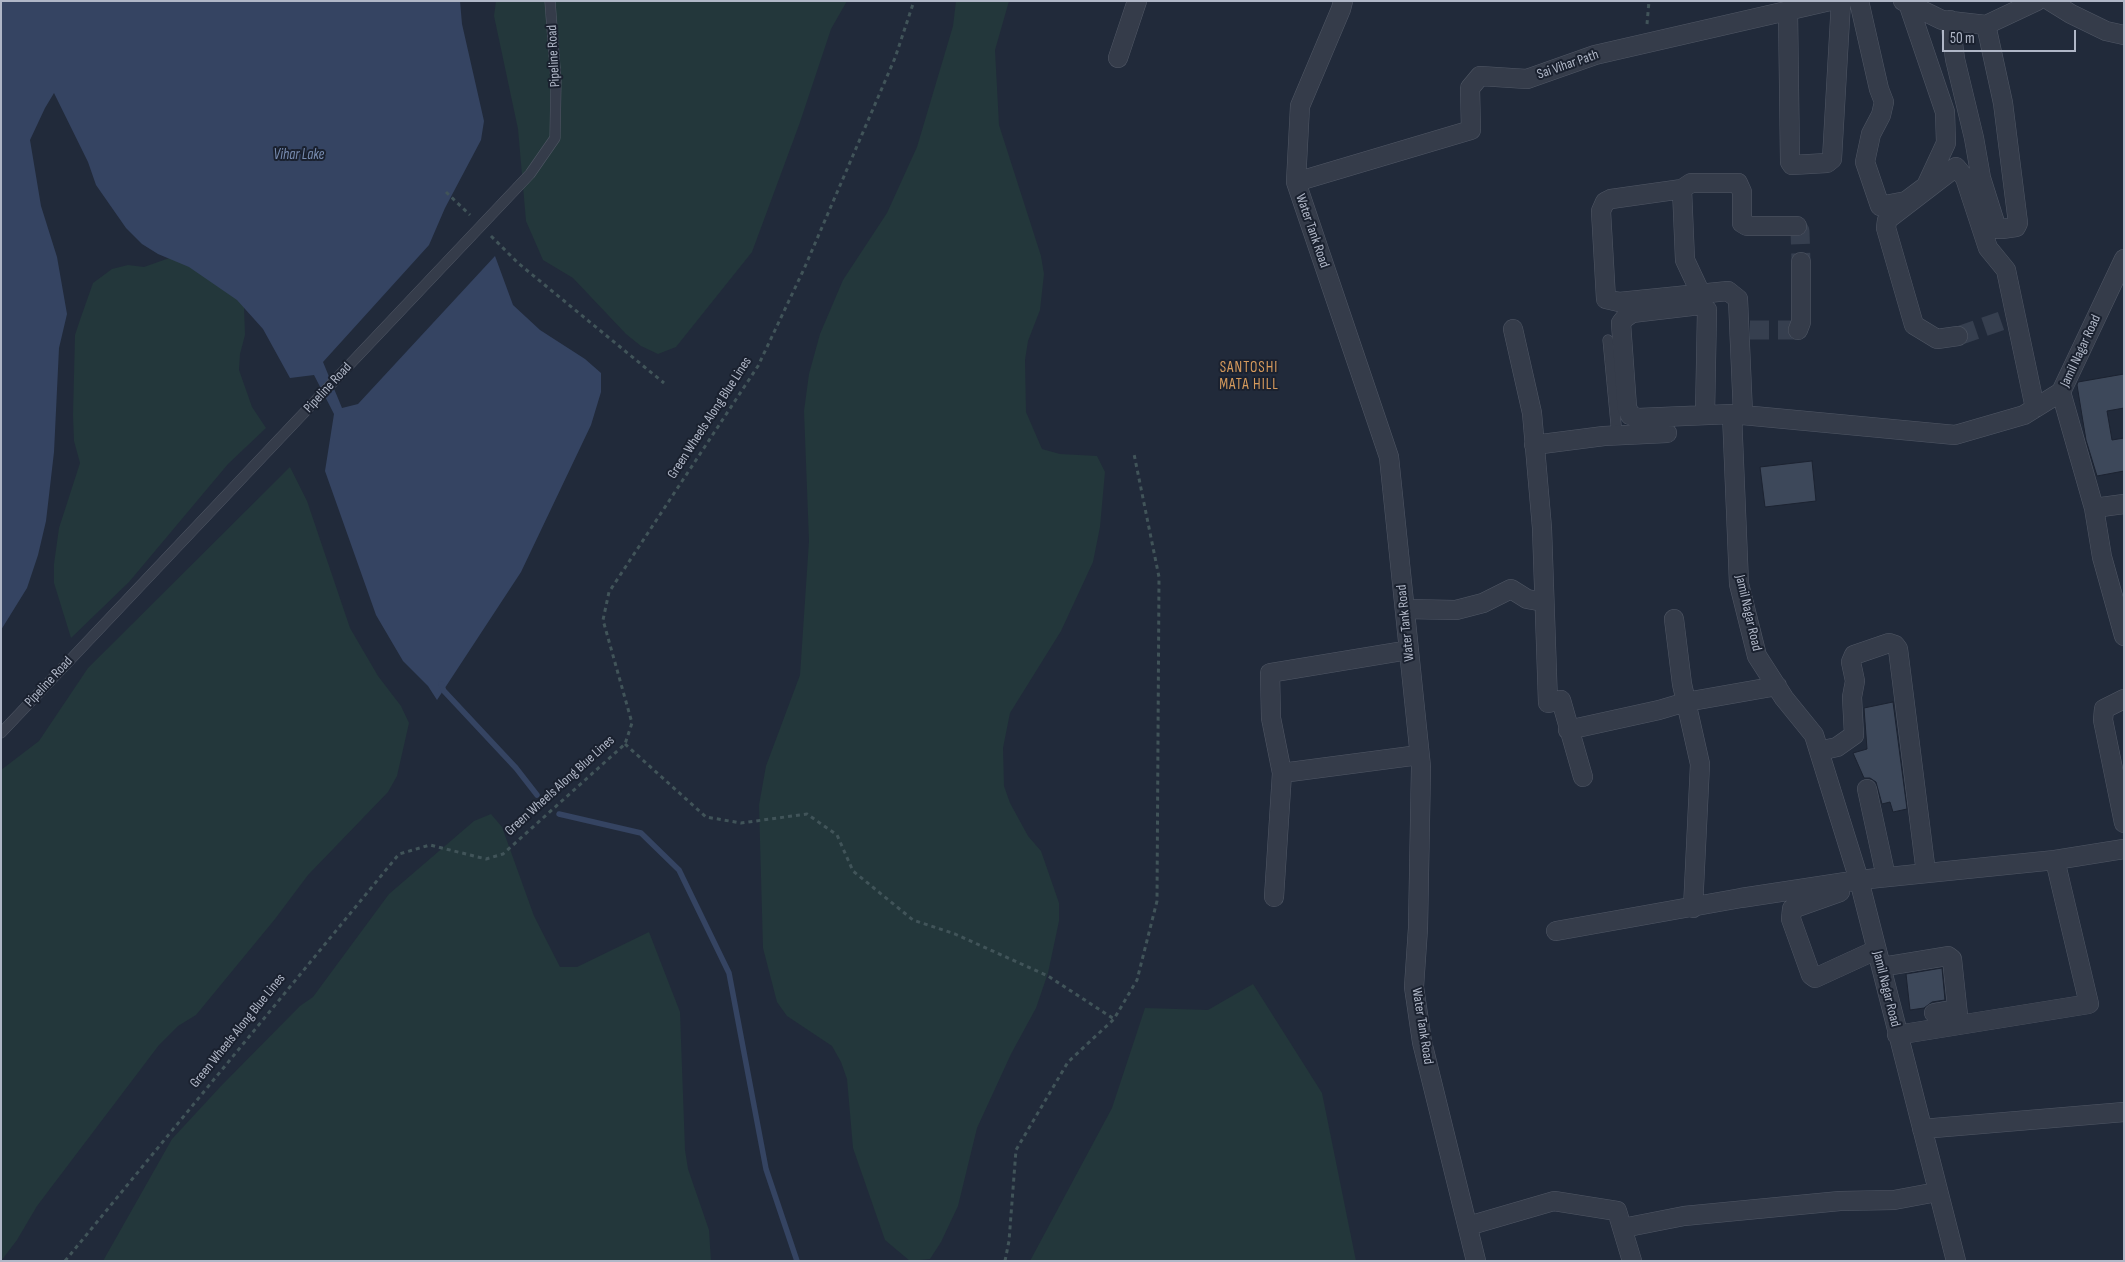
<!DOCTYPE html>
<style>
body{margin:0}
#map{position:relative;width:2125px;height:1262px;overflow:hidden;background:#212a3a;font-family:"Sofia Sans Condensed",sans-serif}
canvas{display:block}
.frame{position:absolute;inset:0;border:2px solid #b0b7c7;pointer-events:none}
.scale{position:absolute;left:1942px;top:30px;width:134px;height:22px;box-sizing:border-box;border:2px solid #b0b7c7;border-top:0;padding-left:6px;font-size:15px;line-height:18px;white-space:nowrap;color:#b0b7c7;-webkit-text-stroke:4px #1a212f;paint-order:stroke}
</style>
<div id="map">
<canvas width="2125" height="1262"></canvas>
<div class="frame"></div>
<div class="scale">50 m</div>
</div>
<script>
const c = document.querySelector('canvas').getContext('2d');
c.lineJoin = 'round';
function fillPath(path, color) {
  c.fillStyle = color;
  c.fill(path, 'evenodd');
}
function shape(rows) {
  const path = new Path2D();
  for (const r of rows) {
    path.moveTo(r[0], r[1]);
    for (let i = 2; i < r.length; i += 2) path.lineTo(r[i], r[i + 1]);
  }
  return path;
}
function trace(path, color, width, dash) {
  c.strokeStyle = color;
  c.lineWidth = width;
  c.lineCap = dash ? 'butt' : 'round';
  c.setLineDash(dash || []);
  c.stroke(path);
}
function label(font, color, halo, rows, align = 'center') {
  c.font = font + ' "Sofia Sans Condensed",sans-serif';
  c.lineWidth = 4;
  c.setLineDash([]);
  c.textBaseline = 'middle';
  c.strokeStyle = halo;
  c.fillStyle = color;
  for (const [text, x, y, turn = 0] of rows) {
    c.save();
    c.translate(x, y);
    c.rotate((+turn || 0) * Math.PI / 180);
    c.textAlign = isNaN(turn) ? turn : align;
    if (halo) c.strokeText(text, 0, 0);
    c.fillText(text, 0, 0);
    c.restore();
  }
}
const green = shape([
 [496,1,847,1,831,29,799,125,752,252,676,347,658,354,641,346,626,334,573,278,543,260,526,221,518,129,494,16],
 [956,1,1009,1,995,50,999,125,1041,256,1044,274,1040,310,1028,341,1025,360,1026,412,1042,449,1060,454,1097,456,1105,472,1100,527,1093,562,1061,631,1010,713,1003,748,1004,786,1010,803,1028,836,1041,851,1059,903,1059,921,1048,973,1036,1008,1011,1054,977,1128,958,1206,941,1242,930,1259,910,1261,885,1240,853,1148,847,1079,841,1062,832,1046,787,1016,777,1002,763,948,759,805,766,766,800,675,809,541,804,411,809,374,820,334,843,280,887,213,917,147,953,26],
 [192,250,243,280,245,335,240,354,239,370,252,407,266,428,228,464,129,582,71,638,54,583,54,564,59,528,80,463,74,441,73,415,75,335,81,317,93,283,112,269,128,265,144,267],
 [290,467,307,501,350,628,378,676,401,706,409,723,397,776,388,792,308,875,275,919,196,1015,178,1026,159,1045,37,1206,17,1240,1,1261,1,770,39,741,88,668],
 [491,814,502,827,534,916,560,967,577,967,649,932,680,1012,685,1150,688,1169,709,1230,711,1261,103,1261,172,1139,221,1086,300,1006,313,997,389,894,474,821],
 [1253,984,1322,1093,1356,1261,1030,1261,1112,1108,1145,1008,1208,1010]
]);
const water = shape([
 [1,1,460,1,462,24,484,121,481,140,445,208,429,245,323,362,342,408,358,404,495,256,513,305,540,330,585,359,601,373,601,392,591,425,521,572,437,700,428,686,403,661,376,615,325,471,334,414,314,375,290,378,263,329,237,300,189,267,158,254,142,244,126,228,96,185,88,162,54,93,45,108,30,140,41,206,57,257,67,314,59,348,54,452,46,521,38,555,27,588,1,630]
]);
const stream = shape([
 [441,684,444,691,516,768,537,795],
 [559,814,641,833,679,870,729,973,766,1169,797,1261]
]);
const building = shape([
 [2124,374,2124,408,2107,411,2112,440,2124,438,2124,471,2097,476,2086,440,2077,385,2078,382,2124,374],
 [1812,461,1816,501,1765,507,1760,467,1812,461],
 [1893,702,1907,809,1893,812,1890,802,1882,804,1876,782,1870,778,1864,778,1853,753,1867,749,1864,708,1893,702],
 [1942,968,1945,1000,1932,1002,1924,1008,1910,1010,1906,974,1942,968]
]);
const streetTunnel = shape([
 [1797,226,1800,231,1801,262],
 [1750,330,1798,330],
 [1958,336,2001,321]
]);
const path = shape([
 [1647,24,1649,1],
 [446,192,470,215],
 [491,236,518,263,664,383],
 [625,744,706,817,741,823,807,814,837,835,853,871,913,920,955,934,1048,976,1114,1019],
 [65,1261,399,854,430,845,486,859,503,854,625,744,632,723,603,620,609,592,758,366,804,269,895,58,914,1],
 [1005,1261,1009,1241,1016,1150,1068,1062,1114,1019,1137,980,1157,901,1159,577,1134,454]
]);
const lane = shape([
 [1608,340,1617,435],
 [1,733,530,174,555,138,556,81,550,1]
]);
const street = shape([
 [1343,1,1341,9,1300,106,1296,182,1389,457,1421,767,1418,928,1414,987,1422,1042,1476,1261],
 [1859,1,1879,89,1884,102,1881,115,1871,134,1865,162,1880,206,1906,201,1926,186,1946,143,1945,112,1908,3],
 [1903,1,1942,20,1986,25,2037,1],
 [2050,1,2071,14,2106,31,2124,35],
 [1788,10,1790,162,1792,165,1827,163,1832,159,1841,1],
 [1950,20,1955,59,1974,138,1981,178,1997,229,2002,229,2016,227,2018,223,2003,103,1986,25],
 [1118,58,1137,1],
 [1296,182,1471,130,1470,88,1480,76,1527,79,1595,55,1830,1],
 [1682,189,1685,260,1700,292],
 [1513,329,1532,413,1542,528,1548,703,1561,700,1583,777],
 [1798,330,1801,322,1801,262],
 [1958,336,1937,339,1914,325,1886,228,1887,220,1956,167,1965,178,1988,248,2006,270,2035,408],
 [2061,392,2094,508,2124,504],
 [1743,414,1738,299,1728,291,1619,302,1606,299,1601,211,1605,202,1611,199,1682,189,1691,183,1738,183,1742,192,1742,223,1747,226,1797,226],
 [1705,415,1707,310,1700,305,1632,313,1625,318,1621,323,1627,407,1630,415,1638,418,1732,414],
 [1534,445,1604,436,1667,433],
 [2094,508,2102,557,2124,636],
 [1405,609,1456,610,1483,603,1511,589,1527,599,1544,602],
 [1674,619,1682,684,1700,764,1693,908],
 [2124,699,2104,709,2103,720,2124,823],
 [1568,730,1659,710,1686,702,1777,686],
 [1819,751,1837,747,1854,735,1852,697,1855,681,1851,662,1854,655,1889,643,1895,645,1898,649,1926,873],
 [1282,773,1419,755],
 [1867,789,1886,877],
 [1840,892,1792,909,1791,919,1811,975,1815,978,1876,950],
 [1274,897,1282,773,1271,718,1270,673,1409,650],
 [1556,931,1741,898,1859,880,2055,860,2124,849],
 [1881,967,1948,956,1952,959,1959,1025],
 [1934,1013,1957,1009],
 [1897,1035,2089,1004,2055,860],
 [1922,1129,2124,1112],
 [1468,1226,1554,1201,1617,1211,1632,1261],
 [1623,1228,1684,1216,1840,1201,1894,1200,1937,1192],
 [1956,1261,1859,880,1814,735,1784,698,1757,656,1739,584,1732,414,1955,435,2024,415,2061,392,2124,259]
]);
const streetNames = [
 ["Pipeline Road",554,56,-93],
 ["Sai Vihar Path",1568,65,-19],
 ["Water Tank Road",1312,231,71],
 ["Jamil Nagar Road",2081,351,-65],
 ["Pipeline Road",328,388,-47],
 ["Green Wheels Along Blue Lines",710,418,-57],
 ["Jamil Nagar Road",1748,613,77],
 ["Water Tank Road",1406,623,-96],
 ["Pipeline Road",49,682,-47],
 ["Green Wheels Along Blue Lines",560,786,-42],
 ["Jamil Nagar Road",1886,989,76],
 ["Water Tank Road",1422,1026,81],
 ["Green Wheels Along Blue Lines",238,1031,-51]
];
const waterNames = [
 ["Vihar Lake",299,155]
];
const neighbourhoodNames = [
 ["SANTOSHI",1249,368],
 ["MATA HILL",1249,385]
];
fillPath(green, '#23373b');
fillPath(water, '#354462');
trace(stream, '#354462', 5.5);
fillPath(building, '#3d485a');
trace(building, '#1c2331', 1);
trace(streetTunnel, '#363f4f', 19, [19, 9]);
trace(lane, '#505765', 11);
trace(street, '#505765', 20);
trace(path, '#415459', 3, [4, 4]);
trace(lane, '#353c4a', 10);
trace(street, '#353c4a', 19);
label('14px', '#b0b7c7', '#1a212f', streetNames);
label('italic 15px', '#778baf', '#1a212f', waterNames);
c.letterSpacing = '1px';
label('15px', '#d59a5c', '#1a212f', neighbourhoodNames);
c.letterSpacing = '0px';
</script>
